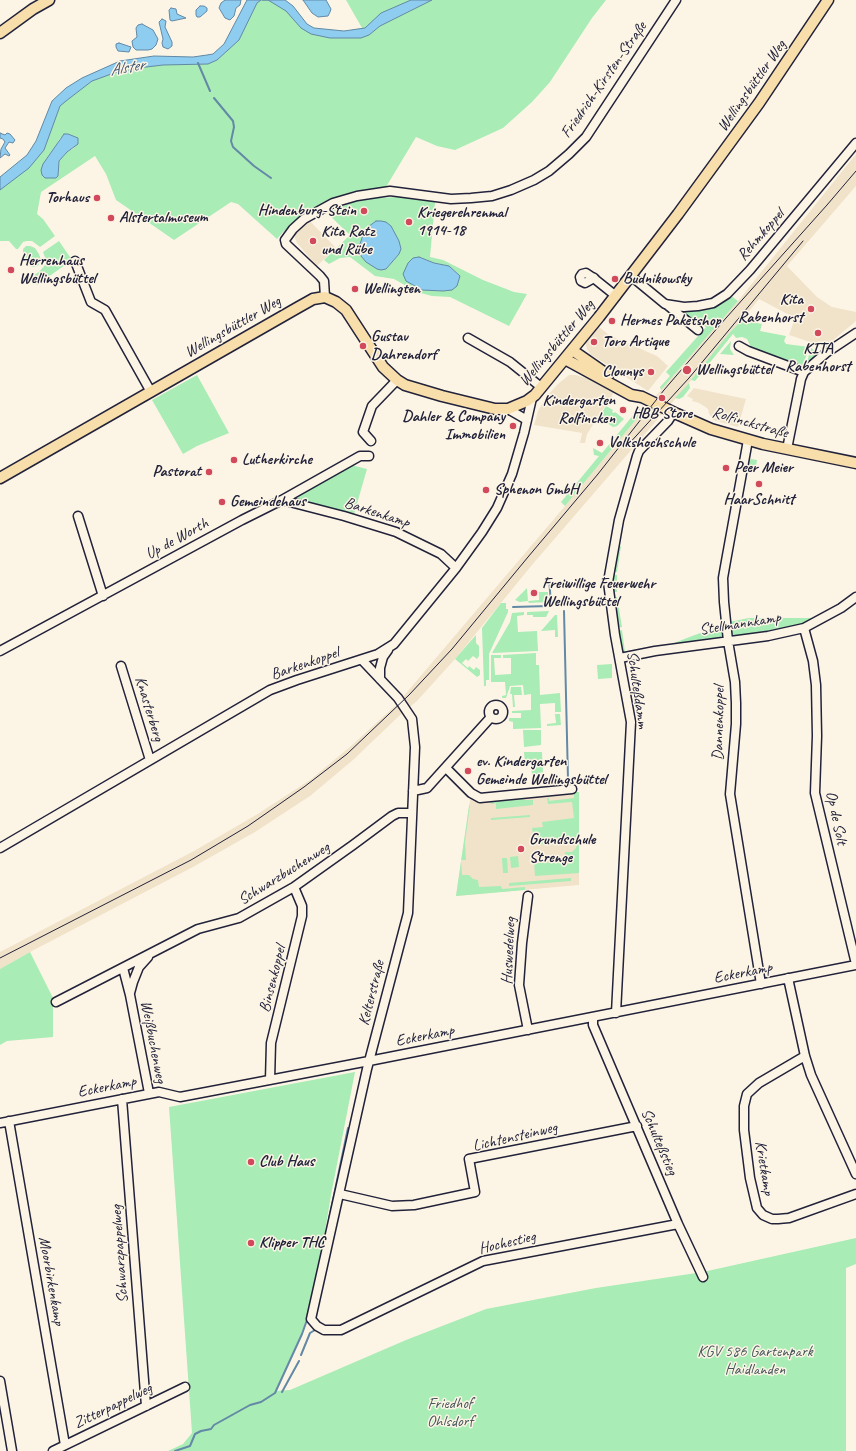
<!DOCTYPE html>
<meta charset="utf-8">
<style>
body{margin:0}
canvas{display:block;background:#fcf5e5}
</style>
<canvas width="856" height="1451"></canvas>
<script>
const c = document.querySelector('canvas').getContext('2d');
c.lineJoin = 'round';
function fillPath(path, color) {
  c.fillStyle = color;
  c.fill(path, 'evenodd');
}
function shape(rows) {
  const path = new Path2D();
  for (const r of rows) {
    if (r.length === 3) {
      path.moveTo(r[0] + r[2], r[1]);
      path.arc(r[0], r[1], r[2], 0, 2 * Math.PI);
      continue;
    }
    path.moveTo(r[0], r[1]);
    for (let i = 2; i < r.length; i += 2) path.lineTo(r[i], r[i + 1]);
  }
  return path;
}
function trace(path, color, width, dash) {
  c.strokeStyle = color;
  c.lineWidth = width;
  c.lineCap = dash ? 'butt' : 'round';
  c.setLineDash(dash || []);
  c.stroke(path);
}
function label(font, color, halo, rows, align = 'center') {
  c.font = font + ' Caveat,sans-serif';
  c.lineWidth = 3;
  c.setLineDash([]);
  c.textBaseline = 'middle';
  c.strokeStyle = halo;
  c.fillStyle = color;
  for (const [text, x, y, turn = 0] of rows) {
    c.save();
    c.translate(x, y);
    c.rotate((+turn || 0) * Math.PI / 180);
    c.textAlign = isNaN(turn) ? turn : align;
    if (halo) c.strokeText(text, 0, 0);
    c.fillText(text, 0, 0);
    c.restore();
  }
}
const built = shape([
 [856,154,856,186,787,266,817,297,832,307,856,312,856,321,825,347,789,335,795,318,759,299,742,320,730,332,689,383,532,565,455,659,417,701,399,716,353,760,310,796,255,832,193,867,30,952,0,969,0,952,194,851,256,815,310,780,351,746,396,705,565,506,643,411,738,301],
 [307,218,336,248,317,266,297,243,295,238,296,227],
 [598,326,609,335,657,356,668,366,648,391,590,354,587,349,585,342],
 [569,375,576,375,598,382,615,391,587,434,585,443,580,443,582,433,534,425,538,411,547,396,558,384],
 [694,388,746,399,738,427,713,420,708,412,709,411,707,408,699,403,692,401,693,399,687,396],
 [579,792,579,885,456,896,471,793,480,798]
]);
const green = shape([
 [247,0,285,0,293,6,307,24,314,28,344,31,362,28,346,0,606,0,592,18,550,82,532,102,503,128,455,150,437,146,416,137,386,187,355,191,326,201,307,212,283,232,277,239,238,204,231,202,174,240,116,200,106,174,95,156,41,192,37,214,43,219,55,236,40,247,32,241,27,241,23,242,18,249,16,249,9,241,0,241,0,177,27,155,36,141,52,101,66,88,82,78,120,61,154,56,193,57,207,55,213,54,224,44],
 [70,135,78,138,74,148,67,152,59,161,58,176,56,178,46,159,54,149,60,138],
 [399,197,435,202,430,257,443,260,483,280,514,292,527,294,509,326,450,297,432,296,417,292,394,279,375,276,350,257,340,258,329,264,324,260,350,235,327,213,355,201,376,198],
 [376,221,382,221,399,254,386,269,359,251,360,244,364,232,368,227],
 [419,257,434,263,449,266,460,276,457,286],
 [59,241,72,260,37,285,30,277,39,272,45,265,46,260,43,252],
 [26,246,30,246,35,248,39,254,41,260,38,266,32,267,28,264,23,256,23,249],
 [730,295,738,301,661,390,660,387,670,376,666,372,706,327,698,323,692,323,674,309],
 [742,320,762,324,760,331,786,336,784,341,786,344,809,347,803,366,750,348,750,345,747,339,742,337,736,338,733,334,695,381,691,380,730,332],
 [731,341,730,349,734,355,720,354],
 [811,348,815,351,815,357,812,361,806,365],
 [197,375,229,433,197,446,183,454,152,400],
 [689,383,690,388,683,397,679,399,675,398],
 [606,406,613,410,612,412,614,413,615,412,624,419,617,426,613,427,604,421,600,423,596,422],
 [639,408,643,411,565,506,561,502,599,456,594,455,593,448,602,453],
 [751,459,757,460,755,473,749,472,748,471,750,460],
 [351,465,367,469,354,514,294,501,294,496],
 [617,546,621,546,617,572,612,572],
 [612,574,617,575,617,592,613,592],
 [527,588,528,601,539,600,539,592,548,592,548,602,529,603,528,601,520,602,515,600],
 [612,597,617,597,622,627,616,628],
 [501,603,506,603,506,609,508,609,508,612,489,654,489,680,486,680,486,686,484,686,482,628],
 [549,611,546,617,533,617,533,615,527,615,527,612],
 [524,612,524,615,517,616,518,632,537,631,538,651,492,653,510,622,512,613],
 [555,615,557,615,558,637,555,637,555,630,541,631],
 [749,618,817,618,802,624,769,633,666,646,729,622],
 [622,630,625,652,621,651,617,631],
 [476,635,476,643,479,646,479,656,477,659,473,656,468,661,466,659,462,663,468,668,469,666,474,670,476,667,480,670,480,675,477,677,455,659],
 [536,653,536,665,539,665,540,695,560,693,561,712,555,712,555,703,540,704,541,728,513,729,513,722,509,721,509,718,521,718,521,713,512,713,512,711,531,710,531,694,524,695,523,685,510,686,506,698,502,698,502,696,506,695,505,682,491,682,491,655,501,655,501,658,494,658,495,675,511,674,511,658,503,658,503,655],
 [612,664,612,678,598,679,597,665],
 [511,687,521,687,522,695,514,695,515,707,513,707,512,694,510,694],
 [555,714,560,714,561,725,547,726,547,724,556,723],
 [523,730,541,730,541,745,524,747],
 [524,752,542,752,543,772,532,776,531,762,525,763],
 [574,792,579,792,579,873,535,876,534,863,564,862,565,852,572,852,576,848,579,838,568,839,561,842,536,845,536,834,533,834,532,828,543,827,542,822,574,818,572,802,548,804,547,798,549,798,549,801,574,798],
 [519,798,526,800,533,800,533,805,496,809,496,803,491,804,490,801],
 [470,805,465,842,466,860,461,860,462,875,469,875,473,879,478,880,479,887,501,886,502,889,525,887,525,890,456,896,469,806],
 [530,815,530,817,491,820,491,818],
 [518,856,519,867,511,868,510,857],
 [502,858,507,858,508,873,503,873],
 [571,878,571,881,509,886,509,883],
 [30,952,53,998,53,1037,7,1041,0,1045,0,969],
 [355,1072,331,1195,315,1291,302,1333,276,1391,290,1390,406,1340,486,1309,596,1288,703,1272,856,1238,856,1264,846,1268,846,1451,168,1451,183,1444,192,1433,169,1107]
]);
const water = shape([
 [225,0,241,0,240,5,236,8,234,16,230,20,225,18,219,8,221,3,225,0],
 [247,0,261,0,257,3,239,40,217,60,208,64,163,65,138,68,114,73,92,81,66,101,60,106,44,150,29,168,0,190,0,177,27,155,36,141,52,101,66,88,82,78,120,61,154,56,193,57,207,55,213,54,224,44,247,0],
 [262,0,285,0,293,6,307,24,314,28,344,31,365,28,381,13,411,0,432,0,380,26,369,35,361,38,330,38,311,34,301,28,286,11,268,0,262,0],
 [303,0,326,0,331,9,330,12,328,16,318,17,312,13,303,0],
 [200,6,204,6,207,8,207,11,200,17,197,17,196,15,196,10,200,6],
 [171,8,176,9,177,14,186,18,172,21,170,20,169,10,171,8],
 [162,19,166,21,165,27,172,42,172,46,168,49,163,47,162,43,163,39,159,22,162,19],
 [142,24,153,30,158,39,156,45,152,49,148,50,136,50,133,47,132,41,137,37,136,28,138,25,142,24],
 [119,43,131,47,129,52,118,51,116,47,116,44,119,43],
 [0,133,5,135,7,133,10,134,15,140,13,143,9,142,5,148,10,155,9,156,5,154,0,158,1,149,5,142,3,139,0,138,0,133],
 [64,134,68,134,78,138,78,144,67,152,59,161,58,176,56,178,45,178,42,175,41,170,43,164,64,134],
 [376,221,381,221,386,222,391,226,399,241,401,249,399,254,386,269,381,270,377,269,366,262,361,256,359,251,360,244,364,232,368,227,376,221],
 [419,257,434,263,449,266,460,276,457,286,452,290,443,291,422,290,406,281,403,274,408,263,413,258,419,257]
]);
const stream = shape([
 [198,63,210,91],
 [214,98,233,121,234,127,231,141,233,147,254,166,271,178],
 [549,579,551,603],
 [513,607,549,606],
 [564,611,568,780],
 [329,1219,348,1128],
 [301,1355,310,1333,315,1330],
 [282,1392,299,1361],
 [175,1451,190,1446,195,1434,201,1431,211,1429,214,1425,250,1405,261,1402,275,1393,302,1334,308,1317]
]);
const minor = shape([
 [75,261,91,302,105,310,151,392],
 [631,276,665,304,684,307,698,306,713,303,727,294,750,270,856,143],
 [594,278,585,283,581,281,580,277,582,274,586,273,592,277,594,278,596,280,616,296],
 [325,297,324,281,320,276,286,244,285,240,293,229,304,219,333,203,357,196,390,191,451,199,471,198,492,196,511,190,534,180,549,171,569,154,586,137,676,0],
 [666,304,698,330],
 [468,338,510,362,541,387],
 [739,346,748,351,804,372],
 [508,409,527,420],
 [748,440,726,561,723,578,724,602,728,641,735,682,736,703,736,724,730,794,761,984],
 [371,441,363,432,372,406,397,380],
 [787,449,801,379,804,372,826,353,856,333],
 [282,500,344,516,396,532,441,554,456,568],
 [78,516,103,596],
 [804,628,813,661,816,685,817,736,815,793,856,964],
 [0,651,242,520,282,500,360,456,369,456],
 [620,658,655,651,768,636,804,628,841,608,856,597],
 [362,660,398,698,412,719,415,747,408,913,367,1069,311,1319,317,1326,324,1330,341,1330,483,1261,678,1224],
 [121,666,150,760],
 [380,679,380,668,383,657,388,650],
 [496,712,7],
 [446,768,471,793,480,798,572,789],
 [413,791,427,788,491,717],
 [0,848,270,690,297,680,378,654,394,644,456,568,482,532,497,508,512,474,524,433,532,398],
 [528,896,522,943,519,985,528,1030],
 [123,968,130,995,149,1093],
 [788,978,805,1056,811,1075,856,1174],
 [130,993,133,982,139,967,148,957],
 [56,1002,198,929,239,918,294,887,353,845,392,816,398,813,412,813],
 [616,1013,631,722,615,635,608,582,619,520,637,456,639,451,668,421,673,413],
 [593,1017,593,1025,678,1224,703,1277],
 [805,1056,759,1083,747,1094,744,1106,744,1130,750,1178,757,1208,763,1215,772,1219,778,1219,789,1218,856,1194],
 [270,1080,271,1043,302,916,302,906,294,887],
 [122,1099,146,1406],
 [9,1121,65,1445],
 [0,1123,159,1092,180,1097,369,1061,856,965],
 [340,1194,392,1206,414,1205,475,1192,469,1159,637,1126],
 [0,1381,12,1451],
 [53,1451,185,1387]
]);
const major = shape([
 [0,33,33,9,49,0],
 [572,350,608,375],
 [565,359,631,395,642,397,677,414,711,429,763,444,856,463],
 [0,478,297,308,313,299,325,297,336,302,346,310,383,367,397,380,405,385,442,396,495,409,508,409,527,401,535,395,599,317,678,214,759,103,828,0]
]);
const tram = shape([
 [626,447,689,378,803,241],
 [0,958,191,860,248,826,304,787,347,754,409,695,452,649,528,557,598,474,664,390,726,318,827,205,856,171]
]);
const markers = [
 [97,198,4,"#d1495b"],
 [364,211,4,"#d1495b"],
 [111,218,4,"#d1495b"],
 [409,222,4,"#d1495b"],
 [313,241,4,"#d1495b"],
 [11,270,4,"#d1495b"],
 [615,279,4,"#d1495b"],
 [355,289,4,"#d1495b"],
 [811,309,4,"#d1495b"],
 [612,321,4,"#d1495b"],
 [818,333,4,"#d1495b"],
 [594,342,4,"#d1495b"],
 [363,346,4,"#d1495b"],
 [687,370,5,"#d1495b"],
 [651,372,4,"#d1495b"],
 [662,398,4,"#d1495b"],
 [623,410,4,"#d1495b"],
 [513,426,4,"#d1495b"],
 [600,443,4,"#d1495b"],
 [234,460,4,"#d1495b"],
 [726,468,4,"#d1495b"],
 [209,472,4,"#d1495b"],
 [759,484,4,"#d1495b"],
 [486,490,4,"#d1495b"],
 [222,502,4,"#d1495b"],
 [534,593,4,"#d1495b"],
 [468,771,4,"#d1495b"],
 [521,849,4,"#d1495b"],
 [251,1162,4,"#d1495b"],
 [251,1243,4,"#d1495b"]
];
const streetNames = [
 ["Friedrich-Kirsten-Straße",604,80,-55],
 ["Wellingsbüttler Weg",752,86,-55],
 ["Rehmkoppel",761,235,-49],
 ["Wellingsbüttler Weg",233,327,-30],
 ["Wellingsbüttler Weg",557,343,-50],
 ["Rolfinckstraße",750,423,16],
 ["Barkenkamp",377,513,18],
 ["Up de Worth",177,539,-29],
 ["Stellmannkamp",740,624,-9],
 ["Barkenkoppel",305,664,-19],
 ["Schulteßdamm",637,690,82],
 ["Knasterberg",149,709,73],
 ["Dannenkoppel",719,723,-89],
 ["Op de Solt",836,818,78],
 ["Schwarzbuchenweg",284,874,-32],
 ["Huswedelweg",509,951,-87],
 ["Eckerkamp",743,973,-11],
 ["Binsenkoppel",273,979,-76],
 ["Kelterstraße",372,993,-76],
 ["Eckerkamp",425,1036,-11],
 ["Weißbuchenweg",153,1042,79],
 ["Eckerkamp",107,1087,-11],
 ["Lichtensteinweg",515,1137,-13],
 ["Schulteßstieg",659,1142,67],
 ["Krietkamp",764,1168,81],
 ["Hochestieg",507,1243,-13],
 ["Schwarzpappelweg",120,1254,-94],
 ["Moorbirkenkamp",51,1281,80],
 ["Zitterpappelweg",113,1406,-26]
];
const poiNames = [
 ["Torhaus",89,198,"right"],
 ["Hindenburg-Stein",356,211,"right"],
 ["Kriegerehrenmal",417,213],
 ["1914-18",417,231],
 ["Alstertalmuseum",119,218],
 ["Kita Ratz",321,232],
 ["und Rübe",321,250],
 ["Herrenhaus",19,261],
 ["Wellingsbüttel",19,279],
 ["Budnikowsky",623,279],
 ["Wellingten",363,289],
 ["Kita",803,300,"right"],
 ["Rabenhorst",803,318,"right"],
 ["Hermes Paketshop",620,321],
 ["Gustav",371,337],
 ["Dahrendorf",371,355],
 ["Toro Artique",602,342],
 ["KITA",818,349,"center"],
 ["Rabenhorst",818,367,"center"],
 ["Wellingsbüttel",696,370],
 ["Clounys",643,372,"right"],
 ["Kindergarten",615,401,"right"],
 ["Rolfincken",615,419,"right"],
 ["HBB Store",662,414,"center"],
 ["Dahler & Company",505,417,"right"],
 ["Immobilien",505,435,"right"],
 ["Volkshochschule",608,443],
 ["Lutherkirche",242,460],
 ["Peer Meier",734,468],
 ["Pastorat",201,472,"right"],
 ["Sphenon GmbH",494,490],
 ["HaarSchnitt",759,500,"center"],
 ["Gemeindehaus",230,502],
 ["Freiwillige Feuerwehr",542,584],
 ["Wellingsbüttel",542,602],
 ["ev. Kindergarten",476,762],
 ["Gemeinde Wellingsbüttel",476,780],
 ["Grundschule",529,840],
 ["Strenge",529,858],
 ["Club Haus",259,1162],
 ["Klipper THC",259,1243]
];
const parkNames = [
 ["KGV 586 Gartenpark",755,1352],
 ["Haidlanden",755,1370],
 ["Friedhof",450,1404],
 ["Ohlsdorf",450,1422]
];
const waterNames = [
 ["Alster",127,68,-10]
];
fillPath(built, '#f1e3ca');
fillPath(green, '#a9ecb5');
fillPath(water, '#8ecdef');
trace(water, '#6389a7', 1);
trace(stream, '#6389a7', 2);
trace(minor, '#22223b', 11);
trace(major, '#22223b', 13);
trace(minor, '#fcf5e5', 8);
trace(major, '#f8deab', 10);
trace(tram, '#22223b', 1);
for (const [x, y, r, color] of markers) {
  const dot = new Path2D();
  dot.arc(x, y, r, 0, 2 * Math.PI);
  c.fillStyle = color;
  c.fill(dot);
  trace(dot, '#fcf5e5', 1.5);
}
label('16px', '#22223b', '#fcf5e5', streetNames);
label('bold 16px', '#22223b', '#fcf5e5', poiNames, 'left');
label('16px', '#44545a', '#fcf5e5', parkNames);
label('italic 17px', '#425571', '#fcf5e5', waterNames);
</script>
